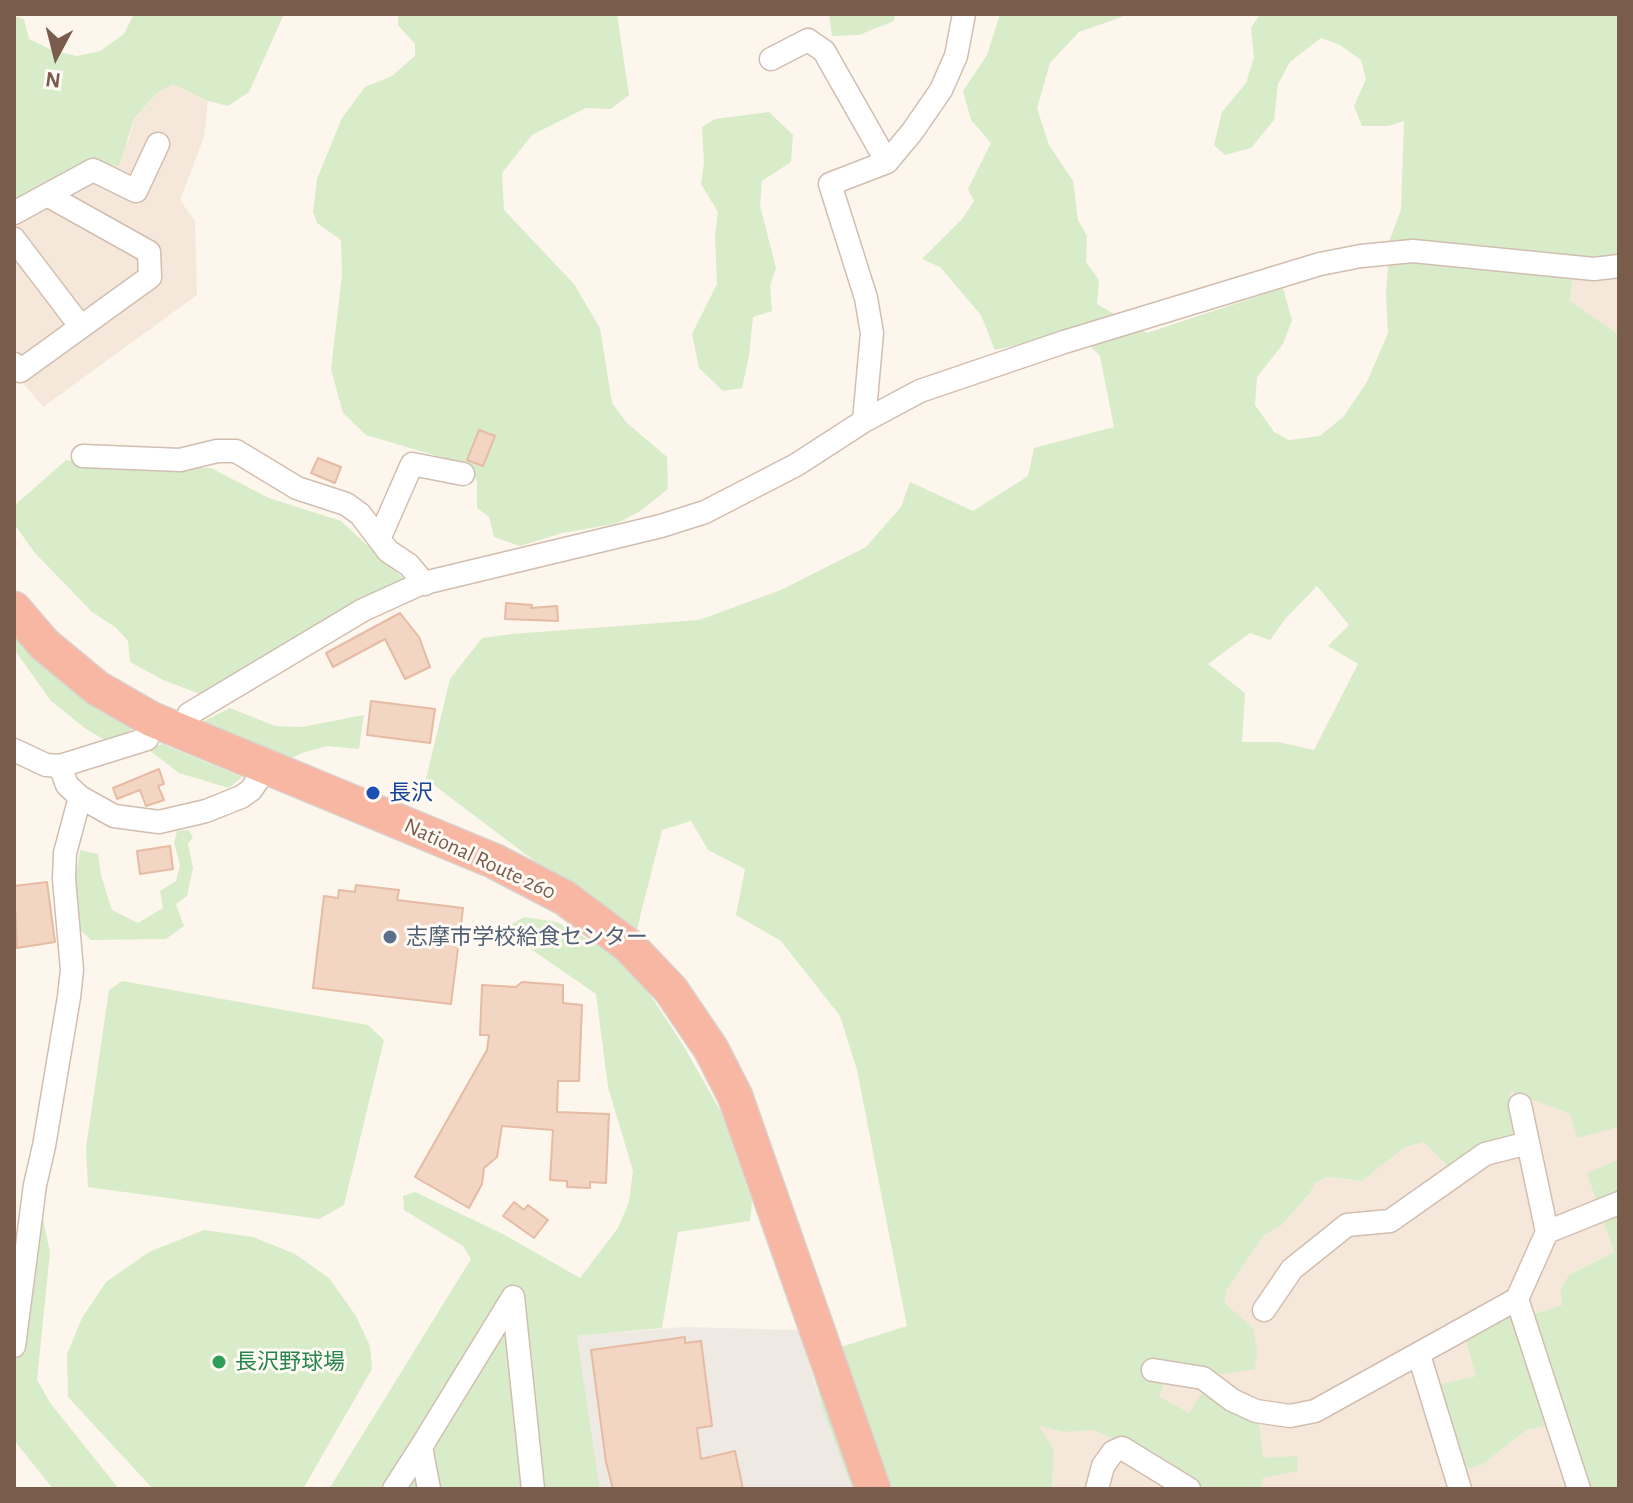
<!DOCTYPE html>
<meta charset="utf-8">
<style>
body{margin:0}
#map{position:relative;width:1633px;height:1503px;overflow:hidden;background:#fdf6ec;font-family:"Alegreya Sans",sans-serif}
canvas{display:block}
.frame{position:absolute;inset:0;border:16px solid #7a5c4d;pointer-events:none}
.north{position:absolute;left:16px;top:16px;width:80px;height:80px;-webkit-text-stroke:6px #fffaf3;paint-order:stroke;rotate:187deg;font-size:22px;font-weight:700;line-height:32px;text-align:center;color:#7a5c4d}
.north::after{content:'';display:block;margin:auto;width:28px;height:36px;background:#7a5c4d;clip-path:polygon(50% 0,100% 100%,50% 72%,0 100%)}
</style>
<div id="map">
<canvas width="1633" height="1503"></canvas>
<div class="frame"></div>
<div class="north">N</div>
</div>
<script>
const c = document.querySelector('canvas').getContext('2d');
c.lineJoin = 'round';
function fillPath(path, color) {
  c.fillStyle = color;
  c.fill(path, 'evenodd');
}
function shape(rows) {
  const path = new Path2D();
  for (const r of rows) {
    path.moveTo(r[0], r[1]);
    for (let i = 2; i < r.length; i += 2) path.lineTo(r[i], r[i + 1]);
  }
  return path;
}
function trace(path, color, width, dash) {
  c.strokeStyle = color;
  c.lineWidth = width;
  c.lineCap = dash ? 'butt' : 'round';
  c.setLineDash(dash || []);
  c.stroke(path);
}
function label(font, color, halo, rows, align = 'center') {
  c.font = font + ' "Alegreya Sans","Noto Sans JP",sans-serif';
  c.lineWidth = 6;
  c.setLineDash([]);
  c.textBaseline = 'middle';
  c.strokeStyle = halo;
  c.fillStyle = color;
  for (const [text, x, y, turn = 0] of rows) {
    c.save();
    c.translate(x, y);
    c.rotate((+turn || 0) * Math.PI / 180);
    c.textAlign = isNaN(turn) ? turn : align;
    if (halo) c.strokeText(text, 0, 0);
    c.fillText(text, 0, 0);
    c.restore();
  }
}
const residential = shape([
 [173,84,208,101,204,137,180,200,195,221,197,295,43,407,14,372,14,201,128,142,134,120,156,94],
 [1573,269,1619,271,1619,335,1570,302],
 [1510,1090,1570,1114,1577,1137,1619,1127,1619,1159,1588,1173,1614,1252,1570,1274,1563,1305,1514,1320,1476,1376,1434,1386,1483,1464,1527,1430,1565,1422,1587,1489,1261,1489,1263,1478,1298,1470,1263,1458,1159,1396,1171,1369,1253,1328,1225,1303,1226,1291,1264,1235,1281,1226,1309,1194,1314,1183,1328,1177,1362,1181,1405,1147,1424,1142,1471,1152,1519,1140],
 [1038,1426,1064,1432,1094,1429,1204,1489,1052,1489,1054,1450]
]);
const industrial = shape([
 [684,1327,799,1330,823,1411,852,1489,600,1489,577,1336]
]);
const green = shape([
 [134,14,284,14,249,92,228,106,208,101,173,84,156,94,134,119,119,166,92,162,14,201,14,16,24,19,29,39,54,51,77,56,100,51,124,34],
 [398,14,617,14,629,95,611,109,586,108,532,135,502,173,504,210,574,284,600,328,612,403,626,422,667,457,668,489,639,512,615,524,562,533,520,546,494,537,489,517,477,508,477,482,472,470,444,458,366,435,343,413,331,369,342,275,341,240,317,223,313,212,317,179,342,118,365,87,392,76,415,56,415,44,398,25],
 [829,14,895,14,894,21,859,35,832,36],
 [1000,14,1130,14,1079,32,1050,63,1037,108,1049,145,1073,181,1078,220,1087,236,1086,262,1099,280,1097,304,1147,333,1283,288,1292,320,1283,344,1257,377,1255,405,1274,432,1289,440,1320,436,1344,416,1367,382,1388,333,1386,294,1390,239,1401,210,1404,121,1388,126,1362,126,1354,106,1366,79,1361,60,1340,45,1321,38,1290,62,1278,84,1274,120,1251,148,1225,155,1214,145,1222,112,1246,83,1254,57,1251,28,1260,14,1619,15,1619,271,1573,270,1570,301,1619,335,1619,1127,1577,1138,1570,1114,1510,1091,1519,1141,1471,1152,1448,1166,1424,1142,1405,1147,1362,1181,1328,1177,1315,1183,1309,1194,1281,1226,1264,1235,1226,1291,1225,1303,1253,1328,1257,1351,1255,1369,1223,1374,1187,1368,1171,1369,1159,1396,1189,1413,1206,1387,1258,1415,1263,1458,1297,1456,1298,1471,1263,1478,1261,1489,1204,1489,1095,1430,1064,1432,1039,1426,1054,1450,1052,1489,852,1489,823,1411,809,1357,907,1326,857,1070,840,1016,781,941,736,915,745,869,708,850,691,821,662,830,635,937,426,779,450,679,482,638,512,634,699,620,781,590,866,547,901,507,910,482,973,511,1028,476,1034,448,1114,427,1100,356,1075,331,995,350,981,315,940,267,922,259,963,218,974,201,968,189,991,143,971,120,963,91,987,55],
 [1317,586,1349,625,1328,646,1358,664,1314,750,1278,742,1242,742,1245,693,1208,664,1250,633,1270,640,1286,618],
 [769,112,793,135,791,162,762,181,760,206,776,268,770,286,772,311,753,317,749,356,742,388,723,391,699,368,692,334,717,284,715,237,718,212,701,184,704,163,702,127,715,119],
 [66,460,112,466,211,468,269,498,341,521,406,581,359,600,200,694,163,680,130,662,128,641,115,627,92,612,35,553,14,524,14,506],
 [14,634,136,727,110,743,86,729,51,701,14,649],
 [230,708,275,726,302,727,364,715,359,749,327,746,302,753,290,759,202,722],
 [162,744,242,777,229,788,179,773,149,750],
 [188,830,193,837,188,844,193,868,187,896,176,904,184,926,166,939,91,940,80,930,74,890,80,850,98,854,101,875,112,910,138,923,163,908,160,891,176,881,180,865,174,843,177,831],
 [524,917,557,922,609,951,649,993,683,1045,721,1112,752,1201,750,1221,678,1232,662,1328,577,1336,600,1489,329,1489,471,1259,463,1246,404,1210,403,1196,415,1192,505,1235,580,1278,618,1228,629,1202,633,1171,608,1087,596,994,512,936,506,927],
 [122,981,368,1025,384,1040,344,1205,319,1219,88,1187,86,1148,109,990],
 [1619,1159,1619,1489,1587,1489,1565,1422,1527,1430,1483,1464,1460,1472,1433,1386,1476,1376,1464,1333,1509,1306,1514,1320,1562,1305,1561,1288,1570,1274,1614,1252,1587,1173],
 [39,1199,50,1252,37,1380,51,1404,119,1489,53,1489,14,1440,14,1375],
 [204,1230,253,1237,295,1254,329,1278,356,1316,370,1346,372,1369,303,1489,153,1489,68,1397,67,1354,82,1318,106,1282,149,1252]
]);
const building = shape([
 [479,430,495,436,483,466,467,460,479,430],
 [318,458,341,467,335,483,311,473,318,458],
 [506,603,532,605,531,608,557,606,558,621,505,619,506,603],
 [400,613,419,637,430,667,405,679,385,639,333,667,326,653,400,613],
 [371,701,435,709,430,743,367,735,371,701],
 [159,769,164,784,158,786,164,800,146,806,140,790,117,799,113,788,159,769],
 [170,846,173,869,140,874,137,851,170,846],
 [47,882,55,942,17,948,14,886,47,882],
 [356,885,399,890,397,900,463,908,451,1004,313,988,324,896,338,898,339,890,355,892,356,885],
 [522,982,563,985,563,1003,582,1005,579,1081,558,1081,557,1112,609,1114,606,1183,590,1182,590,1188,567,1187,567,1181,550,1180,553,1130,502,1126,497,1157,484,1168,482,1184,469,1208,415,1177,487,1050,489,1035,480,1035,482,985,516,987,522,982],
 [514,1202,524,1210,528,1205,548,1220,534,1238,503,1216,514,1202],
 [685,1337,685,1343,701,1341,712,1426,697,1428,701,1459,735,1451,743,1489,613,1489,606,1462,591,1350,685,1337]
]);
const minor = shape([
 [771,59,808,40,824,51,887,162],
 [47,195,93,170,136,191,158,144],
 [14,213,47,195,149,252,150,277,20,371,14,364],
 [14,239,81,327],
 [864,421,872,333,866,298,830,184,887,162,912,132,941,90,956,56,964,14],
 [83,456,180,460,217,451,236,451,297,488,346,504,360,514,388,551,409,565,425,584],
 [379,539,412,464,463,474],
 [189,714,363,610,420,584,661,526,705,512,796,465,864,421,920,391,1064,342,1320,264,1361,256,1413,251,1594,269,1619,266],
 [14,750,46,765,60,766,147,739],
 [60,766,67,785,80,797,114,816,159,822,206,811,241,797,251,790,267,767],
 [1520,1105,1547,1232],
 [513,1297,533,1489],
 [1264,1310,1292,1269,1347,1225,1390,1221,1485,1154,1528,1143],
 [14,1346,35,1185,44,1146,69,997,72,970,64,879,65,853,80,797],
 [1419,1355,1460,1489],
 [1153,1370,1203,1378,1232,1400,1256,1411,1290,1416,1315,1411,1517,1299],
 [394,1489,421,1447],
 [429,1489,421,1447,513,1297],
 [1097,1489,1103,1466,1113,1452,1122,1448,1189,1489],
 [1579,1489,1517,1299,1547,1232,1619,1203]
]);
const highway = shape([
 [14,609,44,644,97,688,151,719,494,861,565,898,629,946,671,990,711,1049,735,1096,873,1489]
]);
const markers = [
 [373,793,8,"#1a4fb4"],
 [390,937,8,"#5c6f8a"],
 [219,1362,8,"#2e9e5b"]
];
const transitNames = [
 ["長沢",389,793]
];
const streetNames = [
 ["National Route 260",480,859,25]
];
const serviceNames = [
 ["志摩市学校給食センター",406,937]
];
const leisureNames = [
 ["長沢野球場",235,1362]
];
fillPath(residential, '#f5e8da');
fillPath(industrial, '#efe9e4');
fillPath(green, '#d8ecc9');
fillPath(building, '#f3d5c3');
trace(building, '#e6bba3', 2);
trace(minor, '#d1beb0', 25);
trace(highway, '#dad1cd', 37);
trace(minor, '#fff', 22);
trace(highway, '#f7b7a3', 34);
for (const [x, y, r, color] of markers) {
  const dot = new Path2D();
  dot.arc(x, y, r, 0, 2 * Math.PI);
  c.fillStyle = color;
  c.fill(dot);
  trace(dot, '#fffaf3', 3);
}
label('22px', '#164399', '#fffaf3', transitNames, 'left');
label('22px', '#7a5c4d', '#fffaf3', streetNames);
label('22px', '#4e5e75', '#fffaf3', serviceNames, 'left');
label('22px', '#27864d', '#fffaf3', leisureNames, 'left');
</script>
